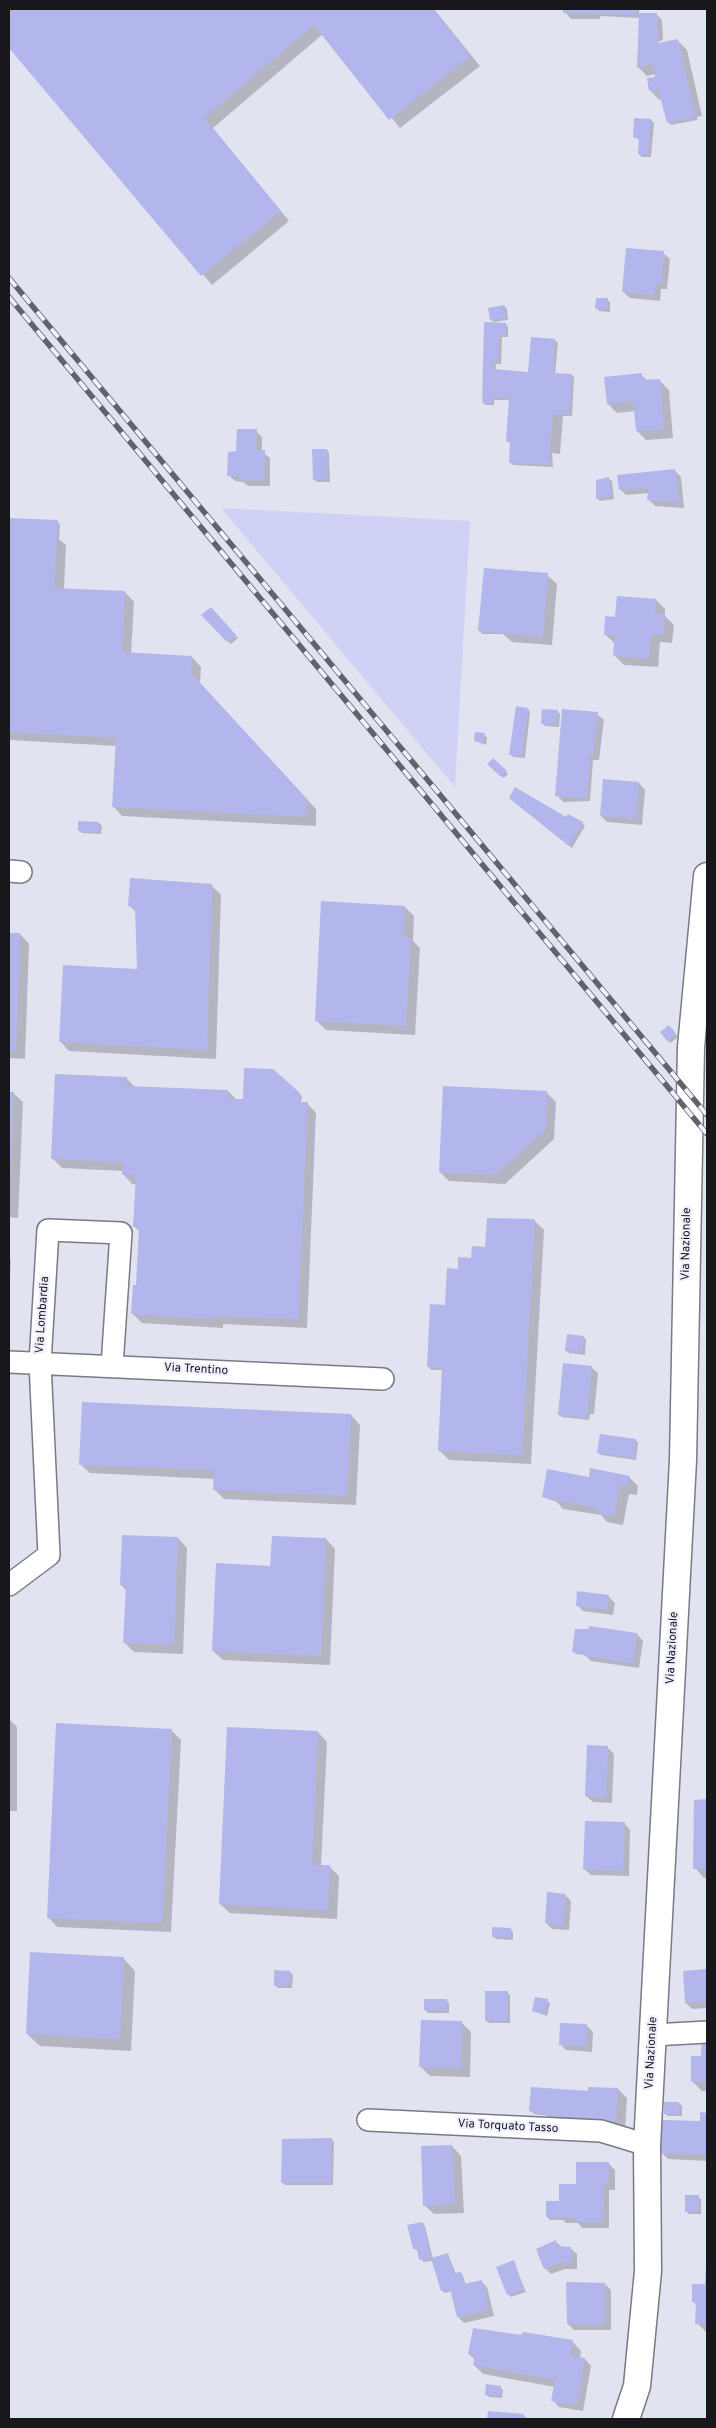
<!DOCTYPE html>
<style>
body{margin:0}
#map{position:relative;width:716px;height:2428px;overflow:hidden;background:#e2e3f0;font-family:Overpass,sans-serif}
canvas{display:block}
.frame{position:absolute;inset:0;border:10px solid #17171c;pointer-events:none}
</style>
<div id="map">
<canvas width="716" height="2428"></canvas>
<div class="frame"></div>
</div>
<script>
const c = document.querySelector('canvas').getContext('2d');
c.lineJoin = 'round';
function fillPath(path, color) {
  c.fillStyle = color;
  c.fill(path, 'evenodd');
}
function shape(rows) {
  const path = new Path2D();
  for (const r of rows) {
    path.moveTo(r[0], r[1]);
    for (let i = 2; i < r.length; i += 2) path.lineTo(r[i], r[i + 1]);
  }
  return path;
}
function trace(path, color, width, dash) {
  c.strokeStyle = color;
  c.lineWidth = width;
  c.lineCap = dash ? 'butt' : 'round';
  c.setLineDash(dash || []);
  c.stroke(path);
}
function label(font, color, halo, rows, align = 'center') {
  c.font = font + ' Overpass,sans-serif';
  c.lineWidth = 4.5;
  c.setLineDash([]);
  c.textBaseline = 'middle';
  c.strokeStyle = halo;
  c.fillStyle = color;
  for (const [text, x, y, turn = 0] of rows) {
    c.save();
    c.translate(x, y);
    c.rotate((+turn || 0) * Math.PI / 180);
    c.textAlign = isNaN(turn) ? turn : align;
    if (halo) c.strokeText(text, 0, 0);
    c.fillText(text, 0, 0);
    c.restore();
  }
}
const green = shape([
 [221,508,470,521,455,787]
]);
const shadow = shape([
 [9,9,434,9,480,66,400,128,323,34,213,128,289,221,212,285,9,46],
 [565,9,639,9,639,14,656,14,662,20,663,40,644,47,677,40,687,50,702,116,697,117,697,120,671,125,668,122,662,99,659,100,650,90,657,78,656,74,647,76,638,67,640,18,600,16,600,19,571,19,565,12],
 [651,120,654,123,651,157,642,157,639,154,640,140,634,137],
 [663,253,670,259,667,289,661,289,660,301,630,298,623,292],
 [607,300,610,302,610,312,599,311,596,308],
 [504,306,507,309,508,320,494,322,491,320],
 [485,324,506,324,508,327,508,337,502,337,501,364,496,364,495,371,529,373,532,339,555,340,558,343,555,375,572,375,574,378,572,416,563,416,560,454,552,453,553,467,513,465,510,462,511,444,507,441,510,400,494,400,494,405,486,405,483,403],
 [641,375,648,381,659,380,669,390,673,438,646,440,637,431,635,411,617,413,608,404],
 [256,431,262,437,262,452,270,458,270,486,248,486,243,482,235,481,229,475,238,453],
 [327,450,329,453,330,482,317,482,314,479],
 [675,471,681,477,684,508,655,506,649,500,650,493,626,495,620,489],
 [609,479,612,481,614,499,600,501,598,499],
 [9,519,57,522,60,524,59,539,66,545,64,589,125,592,134,602,131,654,192,657,201,667,200,683,316,809,316,826,122,816,113,806,117,746,9,740],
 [547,575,557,584,552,645,512,642,503,634,482,634,480,631],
 [656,600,665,609,665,616,674,625,672,643,660,642,658,667,624,665,614,655,614,643,605,634,616,618],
 [211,608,238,638,231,644,203,615],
 [528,709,530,712,525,758,513,757,511,754],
 [557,711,560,714,559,727,545,726,542,723],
 [597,714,604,720,599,760,593,760,590,801,563,802,557,795],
 [484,735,487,737,486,745,475,741],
 [493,759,508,774,504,778,489,764],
 [604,780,639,783,645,790,642,825,607,822,601,816],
 [513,801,582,823,585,826,572,848],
 [99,823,102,826,101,834,82,833,79,830],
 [211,885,221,895,216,1059,69,1051,60,1041,138,970,137,913,129,905],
 [405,907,414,916,413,941,420,948,415,1035,326,1030,316,1020],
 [9,934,20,934,29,944,25,1059,9,1058],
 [672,1029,678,1037,670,1043,661,1033],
 [126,1078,135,1087,228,1091,237,1100,299,1093,302,1096,301,1103,307,1103,316,1113,307,1328,223,1324,223,1328,142,1323,132,1313,138,1286,140,1232,135,1227,137,1184,132,1184,123,1174,123,1171,62,1168,52,1158],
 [9,1093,13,1093,23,1102,18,1218,9,1217],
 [547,1093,556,1102,554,1139,505,1184,449,1181,440,1172],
 [535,1221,544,1230,531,1464,449,1460,439,1450,443,1370,431,1370,429,1367,459,1270,486,1248],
 [9,1259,11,1261,9,1297],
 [584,1337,586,1340,585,1355,569,1353,566,1350],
 [591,1367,598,1373,594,1414,590,1414,589,1420,562,1417,560,1415],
 [351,1415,360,1425,356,1505,224,1499,215,1490,215,1479,90,1473,80,1464],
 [636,1440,638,1443,636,1460,601,1455,598,1452],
 [629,1477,638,1486,637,1495,629,1494,623,1525,607,1522,601,1515,563,1509,557,1502,543,1497],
 [178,1538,187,1548,183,1654,134,1652,125,1643,127,1591,121,1585],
 [326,1539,335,1549,330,1665,223,1660,213,1651,272,1567],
 [608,1596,615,1603,613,1615,583,1611,577,1605],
 [637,1634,643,1641,639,1668,591,1661,585,1655,576,1654,573,1651],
 [9,1719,17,1727,17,1811,9,1811],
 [171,1730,181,1740,171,1932,57,1927,48,1917],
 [318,1732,327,1742,321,1866,330,1867,339,1876,337,1919,230,1913,220,1904],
 [608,1748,614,1754,612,1803,593,1802,586,1796],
 [707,1800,707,1878,704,1878,695,1868,696,1801],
 [624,1823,630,1830,629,1876,591,1875,584,1869],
 [565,1895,571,1901,569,1930,552,1929,546,1923],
 [510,1929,513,1932,513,1940,496,1939,493,1936],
 [123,1958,135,1971,131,2051,40,2046,27,2034],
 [707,1971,707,2008,692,2009,686,2003,684,1972],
 [290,1972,293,1975,292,1988,278,1988,275,1985],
 [507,1992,510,1995,510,2023,489,2023,486,2021],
 [447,2001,449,2003,449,2013,428,2013,425,2010],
 [547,2001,550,2003,547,2016,533,2011],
 [462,2023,471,2032,470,2077,430,2076,420,2066],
 [587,2026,593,2032,592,2052,566,2050,560,2044],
 [707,2028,707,2091,702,2091,692,2081,703,2058],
 [618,2089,627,2098,625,2130,556,2124,548,2116,534,2114,531,2111,589,2093],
 [679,2103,682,2106,682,2116,668,2116,665,2114],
 [701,2114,707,2114,707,2161,668,2159,662,2153,701,2125],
 [332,2140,334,2142,333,2185,285,2185,282,2182],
 [452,2146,461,2156,464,2213,434,2214,424,2205],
 [609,2164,615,2170,615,2190,609,2190,609,2228,582,2228,578,2223,566,2223,563,2220,550,2220,547,2217,577,2186],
 [698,2197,701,2199,701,2214,689,2214,686,2211],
 [422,2223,425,2226,433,2259,448,2255,456,2274,461,2273,463,2276,466,2286,481,2281,487,2287,494,2316,464,2323,458,2317,452,2291,445,2293,442,2291,433,2261,423,2262,419,2251,414,2249],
 [556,2242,562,2247,570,2248,577,2254,577,2269,565,2269,551,2274,545,2268],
 [513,2262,526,2292,511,2297,508,2294],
 [707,2263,707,2333,697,2323,697,2306,693,2301,706,2286],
 [605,2284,611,2290,611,2330,574,2330,568,2324],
 [522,2336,572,2341,581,2351,580,2359,585,2359,591,2366,583,2411,559,2407,553,2400,555,2387,483,2374,474,2365,475,2360,469,2354],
 [500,2387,503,2390,502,2398,489,2397,486,2394],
 [489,2413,523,2415,528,2419,489,2419]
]);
const building = shape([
 [9,9,434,9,471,56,389,120,314,25,204,118,281,211,201,276,9,48],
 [563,9,637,9,637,15,563,13],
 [639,13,657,13,658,43,678,39,695,117,667,123,658,89,649,91,647,78,655,77,652,64,637,68],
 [634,118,651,119,648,155,638,154,639,138,633,137],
 [626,248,664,251,661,284,655,283,654,295,622,292],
 [596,298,608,298,607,309,595,309],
 [504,305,506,318,490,320,488,308],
 [484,322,506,323,506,335,499,335,498,362,493,362,493,369,528,372,531,337,555,339,553,373,572,374,569,414,553,414,549,457,552,465,509,463,510,442,506,441,509,398,492,397,492,403,482,403],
 [642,373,642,380,660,379,664,429,636,431,633,401,607,404,604,377],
 [237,429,257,429,256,450,265,450,264,481,240,480,241,476,227,476,228,452,236,451],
 [312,449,327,449,327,480,313,480],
 [675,469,679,502,647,500,649,487,619,490,617,475],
 [609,477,612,496,596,499,596,480],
 [9,518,58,520,54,588,125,591,122,652,192,656,191,673,307,799,307,817,112,807,116,738,9,732],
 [484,568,548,573,543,637,478,631],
 [617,596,656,599,655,613,665,614,663,635,651,634,649,659,613,656,615,635,604,635,605,616,615,617],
 [211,607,236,635,227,642,201,615],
 [516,706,528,708,522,756,509,755],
 [542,709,558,710,556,725,541,724],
 [562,709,598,712,593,755,590,754,587,798,555,796],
 [475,732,485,733,483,743,474,741],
 [493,758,507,771,501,777,487,764],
 [603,779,639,782,636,819,600,816],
 [515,787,566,817,568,814,583,822,569,846,509,798],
 [78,821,99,822,99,832,78,831],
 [130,878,212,884,207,1050,59,1042,63,965,137,969,135,907,128,906],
 [321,901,405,906,403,937,411,938,406,1026,315,1021],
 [9,933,20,933,16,1050,9,1050],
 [669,1025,676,1034,667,1041,660,1032],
 [244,1068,273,1069,299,1092,299,1102,308,1102,298,1319,214,1316,214,1319,131,1314,133,1285,136,1285,139,1227,133,1227,136,1175,122,1175,122,1162,51,1159,55,1074,127,1077,126,1086,228,1090,228,1099,243,1099],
 [443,1086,547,1091,546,1130,495,1175,439,1172],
 [9,1092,14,1092,10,1175,9,1175],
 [487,1218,535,1219,522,1455,438,1451,442,1368,427,1367,430,1304,445,1305,447,1268,458,1269,458,1257,471,1258,472,1246,485,1247],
 [567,1334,584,1336,582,1352,565,1351],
 [563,1363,592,1366,587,1418,558,1415],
 [82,1402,351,1414,347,1496,213,1490,214,1470,79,1465],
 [600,1434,636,1439,634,1458,597,1453],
 [590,1468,630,1476,628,1487,620,1485,614,1516,597,1513,598,1508,542,1497,547,1469,589,1477],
 [122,1535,178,1537,174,1645,123,1643,126,1586,120,1585],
 [272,1536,326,1538,321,1656,212,1651,216,1563,270,1566],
 [577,1591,609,1595,607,1610,576,1606],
 [589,1626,637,1633,633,1663,584,1656,584,1653,572,1652,575,1629,589,1629],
 [56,1723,172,1729,162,1923,47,1918],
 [227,1727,318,1731,312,1865,330,1865,328,1910,219,1904],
 [587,1745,608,1746,606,1798,585,1796],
 [707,1799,707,1868,693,1869,694,1800],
 [585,1821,625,1822,623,1871,583,1869],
 [547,1892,566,1894,563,1925,545,1923],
 [492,1927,511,1928,511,1937,492,1937],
 [30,1952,124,1957,120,2039,26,2034],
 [707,1969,707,2001,685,2003,683,1971],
 [274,1970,290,1971,290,1986,274,1986],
 [485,1991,508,1991,508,2021,485,2021],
 [535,1997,548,1999,545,2014,532,2011],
 [424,1999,447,1999,447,2011,424,2010],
 [421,2020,462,2021,461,2068,419,2067],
 [560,2023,587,2024,586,2046,559,2045],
 [702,2027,707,2027,707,2082,691,2082,691,2056,701,2056],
 [531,2087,588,2091,588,2087,618,2088,616,2121,545,2115,529,2111],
 [664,2102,679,2102,680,2114,664,2114],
 [700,2112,707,2113,707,2155,660,2153,662,2120,700,2121],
 [332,2138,331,2183,281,2183,282,2139],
 [452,2145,455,2204,423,2206,421,2146],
 [576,2162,609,2162,609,2184,604,2184,603,2222,575,2222,575,2218,546,2217,546,2201,559,2201,559,2184,576,2184],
 [685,2195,699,2195,699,2212,685,2212],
 [423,2222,431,2258,419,2260,417,2249,413,2249,407,2225],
 [556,2240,557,2246,571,2247,571,2263,559,2263,544,2269,536,2249],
 [448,2253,454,2273,461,2272,464,2284,482,2280,489,2310,457,2317,450,2289,441,2291,431,2258],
 [514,2260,524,2289,507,2295,496,2267],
 [706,2265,707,2324,695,2324,696,2302,692,2302,692,2284,705,2284],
 [566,2282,605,2283,605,2324,567,2324],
 [473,2328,521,2335,523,2332,573,2340,570,2356,585,2358,577,2405,551,2401,555,2380,473,2365,475,2355,468,2354],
 [486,2384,501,2386,500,2396,485,2395],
 [488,2411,524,2414,523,2419,487,2419]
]);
const minor = shape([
 [9,871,21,872],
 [9,1362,383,1379],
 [9,1585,49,1555,40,1363,48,1230,121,1233,112,1366],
 [653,2035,707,2032],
 [368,2120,601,2131,647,2145]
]);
const tertiary = shape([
 [626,2419,637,2386,648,2271,647,2145,683,1460,691,1047,707,876]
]);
const rail = shape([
 [9,278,707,1115],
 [9,297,707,1134]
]);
const streetNames = [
 ["Via Nazionale",687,1244,-89],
 ["Via Lombardia",43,1315,-86],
 ["Via Trentino",196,1370,3],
 ["Via Nazionale",673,1648,-87],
 ["Via Nazionale",652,2053,-87],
 ["Via Torquato Tasso",508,2127,3]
];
fillPath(green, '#d0d2f5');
fillPath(shadow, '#0003');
fillPath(building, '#b3b5ed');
trace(minor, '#797a86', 24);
trace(tertiary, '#797a86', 29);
trace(minor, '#fff', 21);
trace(tertiary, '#fff', 26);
trace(rail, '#62626a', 5.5);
trace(rail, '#eff0fd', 4, [11]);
label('12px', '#17171c', '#eff0fd', streetNames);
</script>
